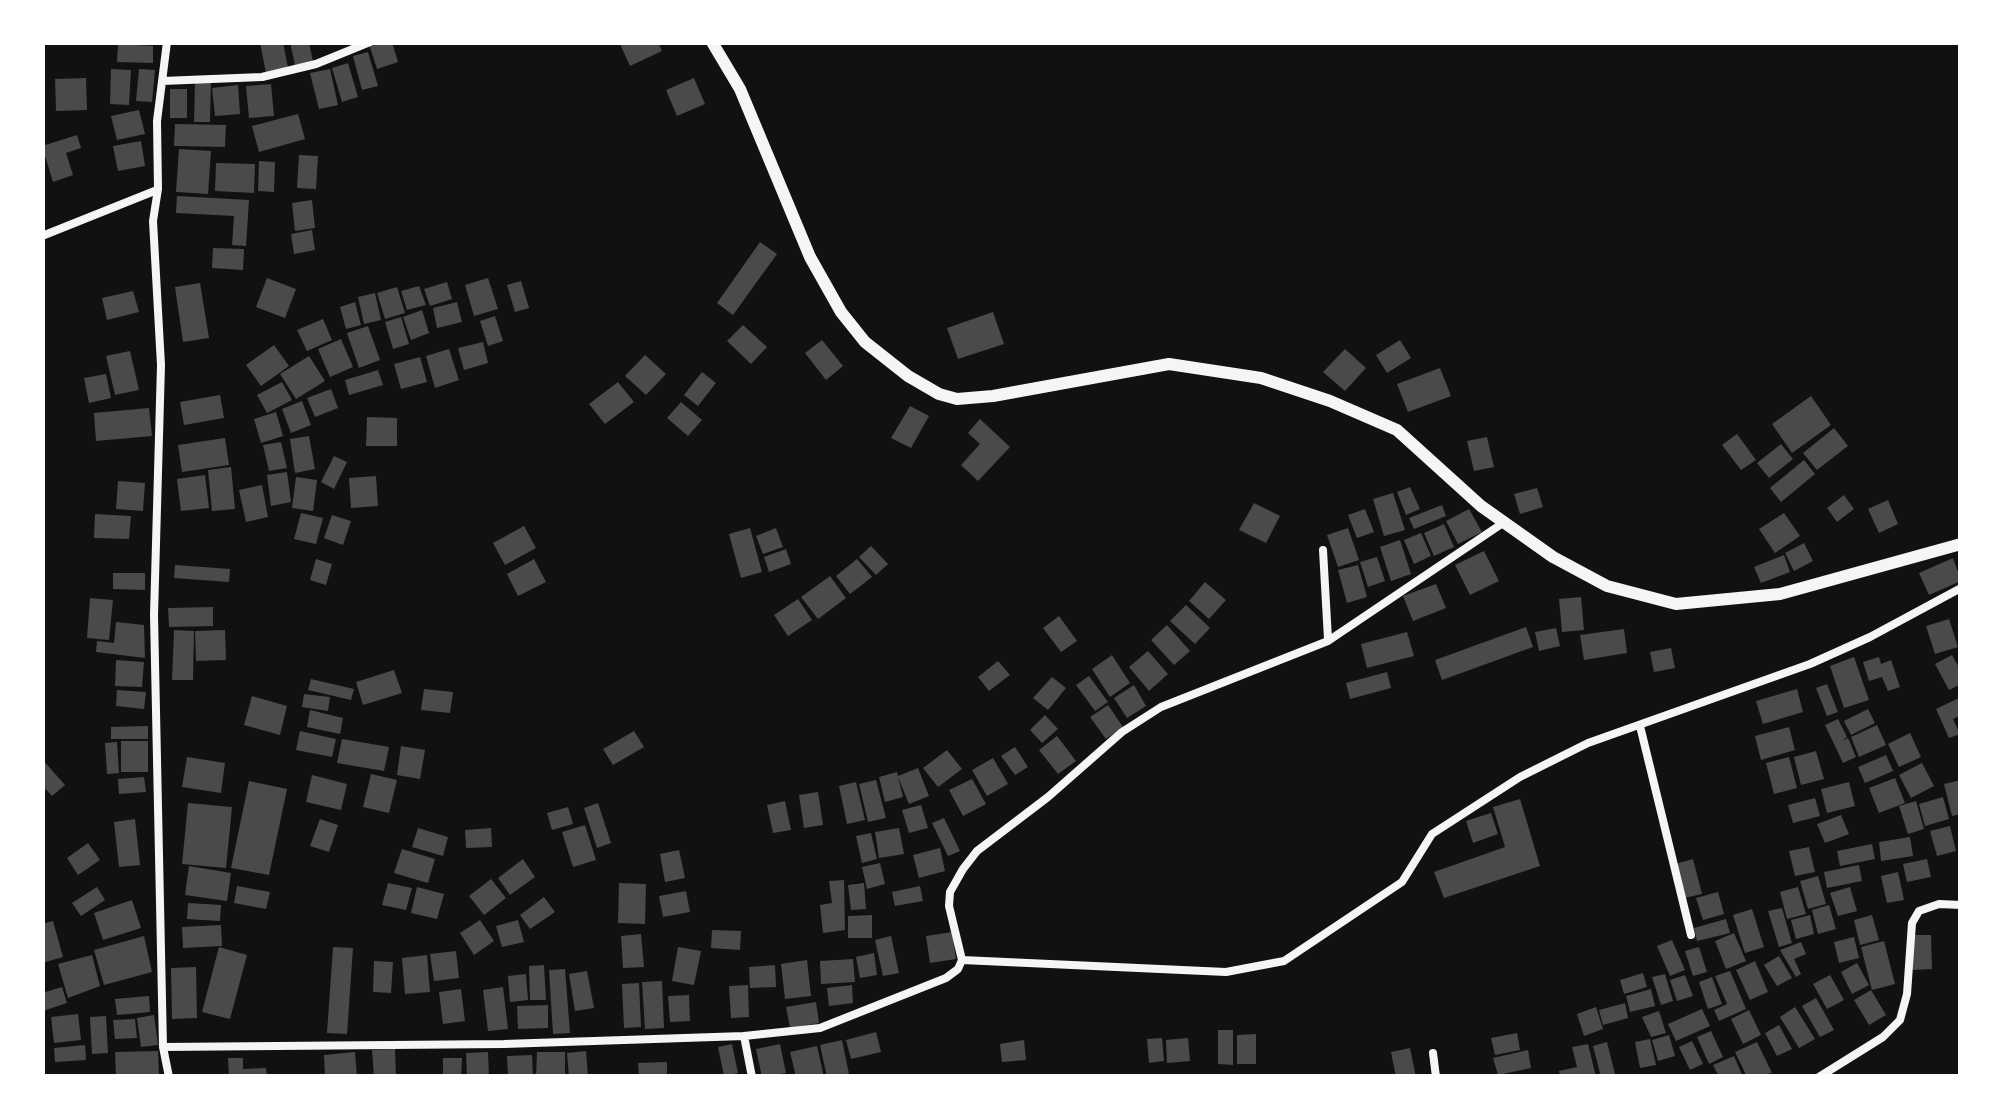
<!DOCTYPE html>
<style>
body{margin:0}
#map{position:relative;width:2003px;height:1119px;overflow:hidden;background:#111;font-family:Manrope,sans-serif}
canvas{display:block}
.frame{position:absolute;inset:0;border:45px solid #fff;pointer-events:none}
</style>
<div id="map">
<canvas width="2003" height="1119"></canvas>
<div class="frame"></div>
</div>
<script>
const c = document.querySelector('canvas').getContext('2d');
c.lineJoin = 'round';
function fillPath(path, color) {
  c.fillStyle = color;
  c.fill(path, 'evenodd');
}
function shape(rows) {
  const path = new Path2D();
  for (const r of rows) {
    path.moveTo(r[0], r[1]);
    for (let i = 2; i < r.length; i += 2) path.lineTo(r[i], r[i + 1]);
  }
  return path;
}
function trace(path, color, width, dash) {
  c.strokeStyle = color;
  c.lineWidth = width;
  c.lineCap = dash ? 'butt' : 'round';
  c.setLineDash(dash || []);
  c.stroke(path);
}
const building = shape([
 [266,42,283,42,288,68,266,73,260,43],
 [290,42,309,42,313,62,295,65],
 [376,42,392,42,398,62,377,69,369,44],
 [619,42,658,42,662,51,630,66],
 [118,44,153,46,153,63,117,62],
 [368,52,378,86,362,90,353,56],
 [348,63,358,97,342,102,332,68],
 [111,69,131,70,129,105,110,104],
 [139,69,155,70,152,102,136,101],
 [330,69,338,105,319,109,310,73],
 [86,78,87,110,56,111,55,79],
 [694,78,705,104,677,116,666,90],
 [195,81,211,82,210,122,194,122],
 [271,84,274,116,249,118,246,86],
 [238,85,240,114,215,116,212,88],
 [170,89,187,89,187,118,170,118],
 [139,110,145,134,117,140,111,116],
 [298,114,305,139,259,152,252,126],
 [175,124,226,125,225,147,174,146],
 [77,135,81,148,66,153,73,175,53,182,42,146],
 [141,141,145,166,118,171,113,146],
 [179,149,211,151,208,194,176,192],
 [299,155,318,156,316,189,297,188],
 [259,161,275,162,274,192,258,191],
 [216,163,255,164,254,193,215,191],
 [177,196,249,200,246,246,232,245,234,216,176,213],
 [312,200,315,228,295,231,292,203],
 [312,230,315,250,294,254,291,234],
 [760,242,777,254,733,315,717,303],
 [213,248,244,249,243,270,212,268],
 [267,278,296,289,285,318,256,307],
 [488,278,498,309,474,316,465,285],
 [521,281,529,308,515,312,507,285],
 [447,282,452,299,430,306,424,289],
 [200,283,209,338,183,342,175,287],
 [419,286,426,305,407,310,401,291],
 [397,287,405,313,385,319,377,293],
 [133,291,139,312,107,320,102,298],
 [375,293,381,320,364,324,358,297],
 [355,302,361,325,346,329,340,307],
 [457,302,462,322,437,328,433,308],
 [422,310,429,333,411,340,403,317],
 [993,312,1004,344,958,359,947,328],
 [495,316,503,341,488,346,480,321],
 [401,317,409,344,393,349,385,322],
 [323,319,332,340,307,351,297,330],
 [743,325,767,347,751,364,727,341],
 [368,326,380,360,359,368,347,333],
 [341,339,353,367,330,377,318,349],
 [822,340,843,366,826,380,805,353],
 [1400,340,1411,358,1387,373,1376,355],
 [483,342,488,363,464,370,458,348],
 [274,345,289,366,261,386,246,365],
 [449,349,459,380,435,388,426,356],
 [1345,349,1366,368,1345,391,1323,372],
 [130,351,139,390,115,395,106,356],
 [645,355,666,374,646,395,625,376],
 [309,356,325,381,296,399,280,374],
 [420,357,427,382,401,389,394,364],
 [1440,368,1451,396,1408,412,1397,384],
 [378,370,383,385,349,395,345,380],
 [702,372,716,383,698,406,684,395],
 [106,374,111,398,89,403,84,378],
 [282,382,292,400,267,413,257,395],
 [618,382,634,402,605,424,589,404],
 [331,389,338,408,315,417,307,398],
 [220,395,224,418,184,425,180,402],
 [1811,396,1831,425,1792,453,1772,424],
 [302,401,311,425,291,433,282,409],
 [681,402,702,420,688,436,667,418],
 [910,406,929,416,911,448,891,438],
 [149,408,152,436,96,441,94,413],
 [276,412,283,436,261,443,254,419],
 [367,417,397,418,397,446,366,446],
 [980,419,1010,447,978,481,961,465,980,444,968,433],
 [1834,428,1848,446,1817,470,1803,453],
 [1737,434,1756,460,1741,470,1722,445],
 [309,436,315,469,295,473,290,439],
 [1487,437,1494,467,1474,471,1467,441],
 [225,438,229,465,182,472,178,445],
 [281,442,287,468,269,471,263,445],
 [1781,444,1793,459,1769,478,1757,463],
 [334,456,347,462,334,489,321,482],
 [1804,460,1815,474,1781,502,1770,488],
 [231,467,235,509,212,511,208,470],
 [287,472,291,502,271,506,267,475],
 [205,475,209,508,181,511,177,479],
 [376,476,378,506,351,508,349,478],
 [296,477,317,480,313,511,292,508],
 [118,481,145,483,143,511,116,509],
 [262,485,268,517,246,522,239,490],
 [1410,487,1420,509,1406,515,1397,492],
 [1537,488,1543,507,1520,514,1514,494],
 [1393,493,1405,530,1384,536,1373,499],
 [1844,495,1854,509,1837,522,1827,508],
 [1888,500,1898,524,1879,533,1868,509],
 [1254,503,1280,516,1266,543,1239,530],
 [1442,505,1446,516,1414,529,1409,518],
 [1365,509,1374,532,1357,538,1348,515],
 [1469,509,1482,532,1458,544,1446,521],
 [301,513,323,518,316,544,294,539],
 [1784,513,1800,536,1775,553,1759,529],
 [95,514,131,516,129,539,94,538],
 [332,515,351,521,343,545,324,538],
 [1444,524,1454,547,1434,556,1424,533],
 [524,526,536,548,505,565,493,543],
 [750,528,762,572,741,578,729,534],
 [776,528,783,547,763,554,756,536],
 [1348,528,1359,560,1338,567,1327,535],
 [1421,533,1431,556,1414,564,1404,540],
 [1400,540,1411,574,1391,581,1380,547],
 [1804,543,1813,561,1794,571,1785,553],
 [871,546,888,564,876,575,859,557],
 [786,549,791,564,769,572,764,557],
 [1484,551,1499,581,1470,595,1455,565],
 [1784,555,1790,572,1761,583,1754,567],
 [1377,557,1385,581,1368,587,1360,562],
 [1953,558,1961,581,1929,595,1919,573],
 [316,559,332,564,326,585,310,580],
 [534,559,546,582,518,596,507,574],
 [857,559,872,577,850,594,836,576],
 [175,565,230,569,229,582,174,578],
 [1358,565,1367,597,1347,603,1338,570],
 [113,573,145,573,145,590,113,589],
 [830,576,846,598,818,619,801,597],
 [1205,582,1226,600,1209,619,1189,601],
 [1436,584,1446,608,1413,621,1403,596],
 [1581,597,1584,630,1562,632,1559,599],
 [90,598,113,600,109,640,87,638],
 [798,599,812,620,788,636,774,615],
 [1186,605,1210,628,1195,644,1170,621],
 [213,607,213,626,169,627,168,608],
 [1059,616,1077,641,1061,652,1043,628],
 [1949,619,1958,647,1935,654,1926,626],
 [116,622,144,625,145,658,96,652,97,641,114,643],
 [1167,625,1190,651,1174,665,1151,640],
 [1526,627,1533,647,1442,680,1435,660],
 [1556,628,1560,646,1539,651,1535,632],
 [1624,629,1627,653,1584,660,1580,635],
 [174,630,194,631,193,680,172,680],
 [225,630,226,660,196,661,195,631],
 [1407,632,1414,656,1367,668,1361,644],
 [1671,648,1675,668,1654,672,1650,652],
 [1148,651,1168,674,1149,691,1129,667],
 [1112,655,1130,683,1110,697,1092,669],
 [1952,655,1961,671,1961,684,1949,690,1935,664],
 [1854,657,1869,700,1844,708,1830,666],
 [1879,657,1881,664,1891,660,1900,687,1888,691,1882,677,1869,681,1863,662],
 [116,660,144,662,142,687,115,686],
 [998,661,1010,675,989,691,978,677],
 [394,670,402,693,363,705,356,682],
 [1387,672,1391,688,1350,699,1346,683],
 [1089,676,1108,702,1095,711,1076,685],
 [1052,677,1066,688,1048,710,1033,698],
 [311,679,354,689,351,700,308,690],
 [1827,684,1838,712,1827,716,1816,688],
 [1134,685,1146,706,1127,718,1114,698],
 [424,689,453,692,450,713,421,710],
 [1797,689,1803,712,1763,724,1756,701],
 [117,690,146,692,144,709,116,706],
 [304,694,330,697,328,711,302,707],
 [252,696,287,706,280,735,244,725],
 [1961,697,1961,715,1953,719,1960,734,1949,738,1936,709],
 [1108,705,1123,727,1106,739,1090,717],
 [1868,709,1875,723,1851,735,1844,721],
 [310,710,343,718,340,734,307,727],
 [1045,715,1058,729,1042,743,1030,730],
 [1838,719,1847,737,1842,741,1848,738,1856,757,1843,763,1825,725],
 [1877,725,1886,745,1859,757,1851,737],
 [148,726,148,739,111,739,111,727],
 [1789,727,1795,750,1761,760,1755,736],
 [300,731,336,739,332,757,296,750],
 [634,731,644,747,613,765,603,749],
 [1910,733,1921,757,1899,767,1888,744],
 [1057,736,1076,761,1058,774,1039,750],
 [342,739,389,747,384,771,337,763],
 [121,741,148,741,148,772,121,772],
 [117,742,119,773,107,774,105,743],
 [401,746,425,750,420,779,397,775],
 [1015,747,1028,767,1015,775,1001,756],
 [947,750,962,769,938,787,923,768],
 [1816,751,1824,779,1801,785,1794,757],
 [1886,755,1893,771,1865,783,1858,767],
 [187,757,225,763,221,793,182,787],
 [1789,757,1797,788,1774,794,1766,763],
 [993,758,1008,784,987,796,972,770],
 [42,759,65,785,52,796,42,785],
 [1922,763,1934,786,1911,798,1899,775],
 [918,768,929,796,909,804,898,777,903,797,885,802,879,777,897,772,898,776],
 [371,774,397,780,389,813,363,807],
 [312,775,347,784,341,810,306,802],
 [144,777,146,792,119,794,118,779],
 [1895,778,1905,803,1879,813,1869,788],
 [972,779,986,804,963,816,949,790],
 [876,780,886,818,868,822,859,784],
 [1961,780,1961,814,1952,816,1944,784],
 [249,781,287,789,269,875,231,868],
 [856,782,865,820,847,824,839,786],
 [1849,782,1855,806,1827,813,1821,789],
 [818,792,823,825,804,828,799,795],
 [1943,797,1949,819,1925,826,1919,804],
 [1815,798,1820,816,1793,823,1788,805],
 [1520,799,1540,866,1444,898,1434,872,1505,847,1493,807],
 [785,801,791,830,773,833,767,805],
 [1916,801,1924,829,1908,834,1899,806],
 [188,803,232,807,226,868,182,864],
 [598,803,611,843,597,848,584,808],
 [921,805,928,828,909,833,902,810],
 [568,807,573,824,552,830,547,813],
 [1491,813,1498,834,1473,843,1466,821],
 [1841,815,1849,834,1825,843,1817,824],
 [944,818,960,851,948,856,932,823],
 [135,819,140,865,119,867,114,822],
 [320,819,338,825,329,852,310,846],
 [585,825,596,860,573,867,562,832],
 [1950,826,1956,851,1937,856,1930,831],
 [418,828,448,837,443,856,412,847],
 [491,828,492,847,466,848,465,830],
 [899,828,904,854,879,858,875,832],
 [871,833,877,859,862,863,856,836],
 [1910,837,1913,856,1881,861,1879,842],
 [88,843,100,860,78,875,67,858],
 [1872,844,1875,859,1840,866,1837,851],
 [1809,847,1815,872,1795,876,1789,851],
 [940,848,945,871,919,878,913,855],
 [402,849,435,859,428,883,394,873],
 [679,850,685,878,665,882,660,854],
 [523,859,535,877,510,895,498,878],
 [1693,859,1702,894,1684,898,1675,864],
 [1927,859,1931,877,1907,882,1903,864],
 [880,863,885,884,867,889,862,867],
 [1859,865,1862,881,1827,888,1824,872],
 [189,866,231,873,227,901,185,895],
 [1898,872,1904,900,1887,903,1881,876],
 [1818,876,1826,904,1808,909,1800,881],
 [491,879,506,898,484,915,469,896],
 [844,880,845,930,823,933,820,905,832,903,829,881],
 [388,883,412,888,406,910,382,905],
 [619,883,646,884,645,924,618,923],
 [864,883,866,909,851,910,848,885],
 [237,886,270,892,266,909,234,903],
 [920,886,923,901,895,906,892,892],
 [97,887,105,900,81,916,72,903],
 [417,887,444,894,437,919,411,913],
 [1798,887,1806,914,1787,919,1780,892],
 [1850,887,1857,911,1838,916,1830,893],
 [686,891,690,912,663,917,659,896],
 [1718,892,1724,914,1703,920,1696,898],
 [544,897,555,912,530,929,520,915],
 [132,900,141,928,103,940,94,913],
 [188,903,221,905,220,921,187,919],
 [1829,905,1836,929,1818,934,1812,910],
 [1782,908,1792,943,1779,947,1768,911],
 [1752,909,1764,947,1745,953,1733,915],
 [872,915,872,938,848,938,848,916],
 [1810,915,1814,934,1796,939,1791,920],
 [1872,915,1879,940,1860,945,1854,920],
 [1726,919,1730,933,1697,941,1694,928],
 [480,920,494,941,474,955,460,933],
 [518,920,524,942,502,947,496,926],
 [53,921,63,957,42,963,42,924],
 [221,925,222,946,183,948,182,927],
 [712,930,741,931,740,950,711,948],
 [952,932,956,959,930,963,926,936],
 [1734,933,1746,961,1726,969,1715,941],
 [641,934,644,967,623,968,621,936],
 [1912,935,1931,935,1932,969,1913,970],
 [144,936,152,972,104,985,94,950],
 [891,936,899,973,883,976,875,940],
 [1854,937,1859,958,1839,963,1834,942],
 [1672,940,1685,970,1670,976,1657,946],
 [1884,941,1895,984,1872,990,1861,947],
 [1801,942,1806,954,1794,959,1801,974,1796,977,1780,950],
 [219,947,247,955,230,1019,202,1012],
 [333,947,353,948,347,1034,327,1033],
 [678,947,701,951,694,985,672,981],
 [1699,947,1707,972,1693,976,1685,951],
 [456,951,459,978,434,981,430,954],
 [874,953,877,975,860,978,856,957],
 [92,955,100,986,68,998,58,964],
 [427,955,430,992,405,994,402,958],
 [1779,956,1792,978,1777,986,1764,965],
 [853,959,855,982,821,984,820,961],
 [807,960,811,996,785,999,781,964],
 [374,961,393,962,391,993,373,992],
 [1755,961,1768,992,1750,1000,1736,970],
 [1857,963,1869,985,1852,994,1841,972],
 [544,965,546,1000,530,1000,529,966],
 [775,965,776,987,750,988,749,967],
 [196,967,197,1018,172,1019,171,968],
 [565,969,570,1033,553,1034,549,970],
 [587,971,594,1008,575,1011,569,974],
 [1730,971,1746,1009,1719,1021,1714,1010,1727,1004,1715,976],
 [1643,973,1647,987,1624,994,1620,980],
 [526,974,528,1000,510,1002,508,976],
 [1665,974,1673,1001,1661,1005,1652,977],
 [1685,975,1693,996,1677,1001,1670,980],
 [1830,975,1844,1000,1827,1009,1813,984],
 [1712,977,1722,1004,1708,1009,1699,982],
 [662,981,664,1028,645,1029,642,982],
 [639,983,641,1027,624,1028,622,984],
 [748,985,749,1017,731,1018,729,986],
 [852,985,853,1003,829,1006,827,988],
 [62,987,67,1003,43,1011,42,993],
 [503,987,508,1029,488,1031,483,990],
 [461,989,465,1021,443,1024,439,992],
 [1651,989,1655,1006,1630,1012,1626,996],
 [1871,990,1886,1015,1869,1025,1854,1000],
 [689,995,690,1021,670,1022,668,996],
 [149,996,150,1012,117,1015,115,999],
 [1816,998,1834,1030,1820,1037,1802,1006],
 [816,1002,819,1023,790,1028,786,1007],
 [1625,1003,1628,1018,1603,1025,1599,1010],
 [548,1005,548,1028,518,1029,517,1006],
 [1596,1007,1603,1029,1584,1036,1577,1014],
 [1795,1007,1815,1039,1799,1048,1780,1017],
 [1702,1009,1710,1026,1676,1041,1668,1024],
 [1749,1010,1761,1035,1743,1044,1731,1019],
 [1659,1011,1666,1033,1651,1037,1642,1017],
 [78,1014,81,1040,54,1043,51,1017],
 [154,1015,158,1045,141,1047,137,1018],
 [106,1016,108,1053,92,1054,90,1017],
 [135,1019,137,1038,115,1039,113,1020],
 [1779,1025,1792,1049,1777,1056,1765,1033],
 [1218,1030,1233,1030,1233,1065,1218,1064],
 [1711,1031,1723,1057,1709,1064,1697,1037],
 [876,1032,881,1052,851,1059,846,1040],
 [1517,1033,1520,1050,1495,1055,1491,1038],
 [1256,1034,1256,1064,1237,1064,1237,1035],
 [1669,1035,1675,1056,1658,1061,1652,1040],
 [1162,1038,1164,1061,1149,1063,1147,1039],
 [1188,1038,1190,1061,1167,1063,1166,1040],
 [1650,1039,1656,1065,1640,1068,1635,1042],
 [842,1040,849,1074,827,1077,820,1045],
 [1024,1040,1026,1060,1002,1062,1000,1044],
 [1692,1041,1703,1064,1690,1070,1679,1047],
 [1607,1042,1615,1074,1601,1077,1593,1046],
 [1757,1042,1772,1073,1747,1077,1735,1052],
 [732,1044,738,1073,724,1076,718,1047],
 [780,1044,786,1073,762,1077,756,1049],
 [1588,1044,1596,1077,1560,1077,1559,1071,1577,1067,1572,1047],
 [85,1045,86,1060,55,1062,54,1048],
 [817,1046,824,1077,796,1077,790,1052],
 [1410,1048,1416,1077,1396,1077,1391,1052],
 [395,1049,396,1077,374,1077,372,1050],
 [1528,1050,1531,1068,1498,1075,1493,1058],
 [158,1051,159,1077,116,1077,115,1052],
 [586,1051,588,1077,569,1077,567,1053],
 [355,1052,357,1077,325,1077,324,1055],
 [488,1052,489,1077,467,1077,466,1053],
 [537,1052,565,1052,565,1077,536,1077],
 [532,1055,533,1077,508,1077,507,1056],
 [1734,1056,1743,1077,1719,1077,1713,1065],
 [228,1058,243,1058,243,1069,266,1068,267,1077,229,1077],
 [443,1058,462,1058,461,1077,443,1077],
 [667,1062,667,1077,639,1077,638,1063]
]);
const minor = shape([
 [167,42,157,121,158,189,153,221,161,365,154,615,163,1047,169,1077],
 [162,81,262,77,316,64,370,42],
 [42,236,157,190],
 [1323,550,1328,639],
 [1640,726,1691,935],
 [962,960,1226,972,1284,961,1402,882,1432,834,1520,777,1588,743,1810,664,1870,637,1961,588],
 [163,1047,504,1044,744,1036],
 [1433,1053,1436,1077],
 [752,1077,744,1036,820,1028,946,978,958,969,962,960,949,906,950,892,963,869,977,851,1048,797,1122,732,1161,707,1328,641,1503,523],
 [1819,1077,1883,1037,1900,1020,1907,994,1912,923,1919,911,1939,904,1961,905]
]);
const primary = shape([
 [712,42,740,89,810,257,841,312,865,342,908,376,939,394,957,399,993,396,1169,364,1261,378,1330,401,1397,430,1481,506,1553,557,1607,586,1676,604,1780,594,1961,544]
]);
fillPath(building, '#4a4a4a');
trace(minor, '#f5f5f5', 8);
trace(primary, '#f5f5f5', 12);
</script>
